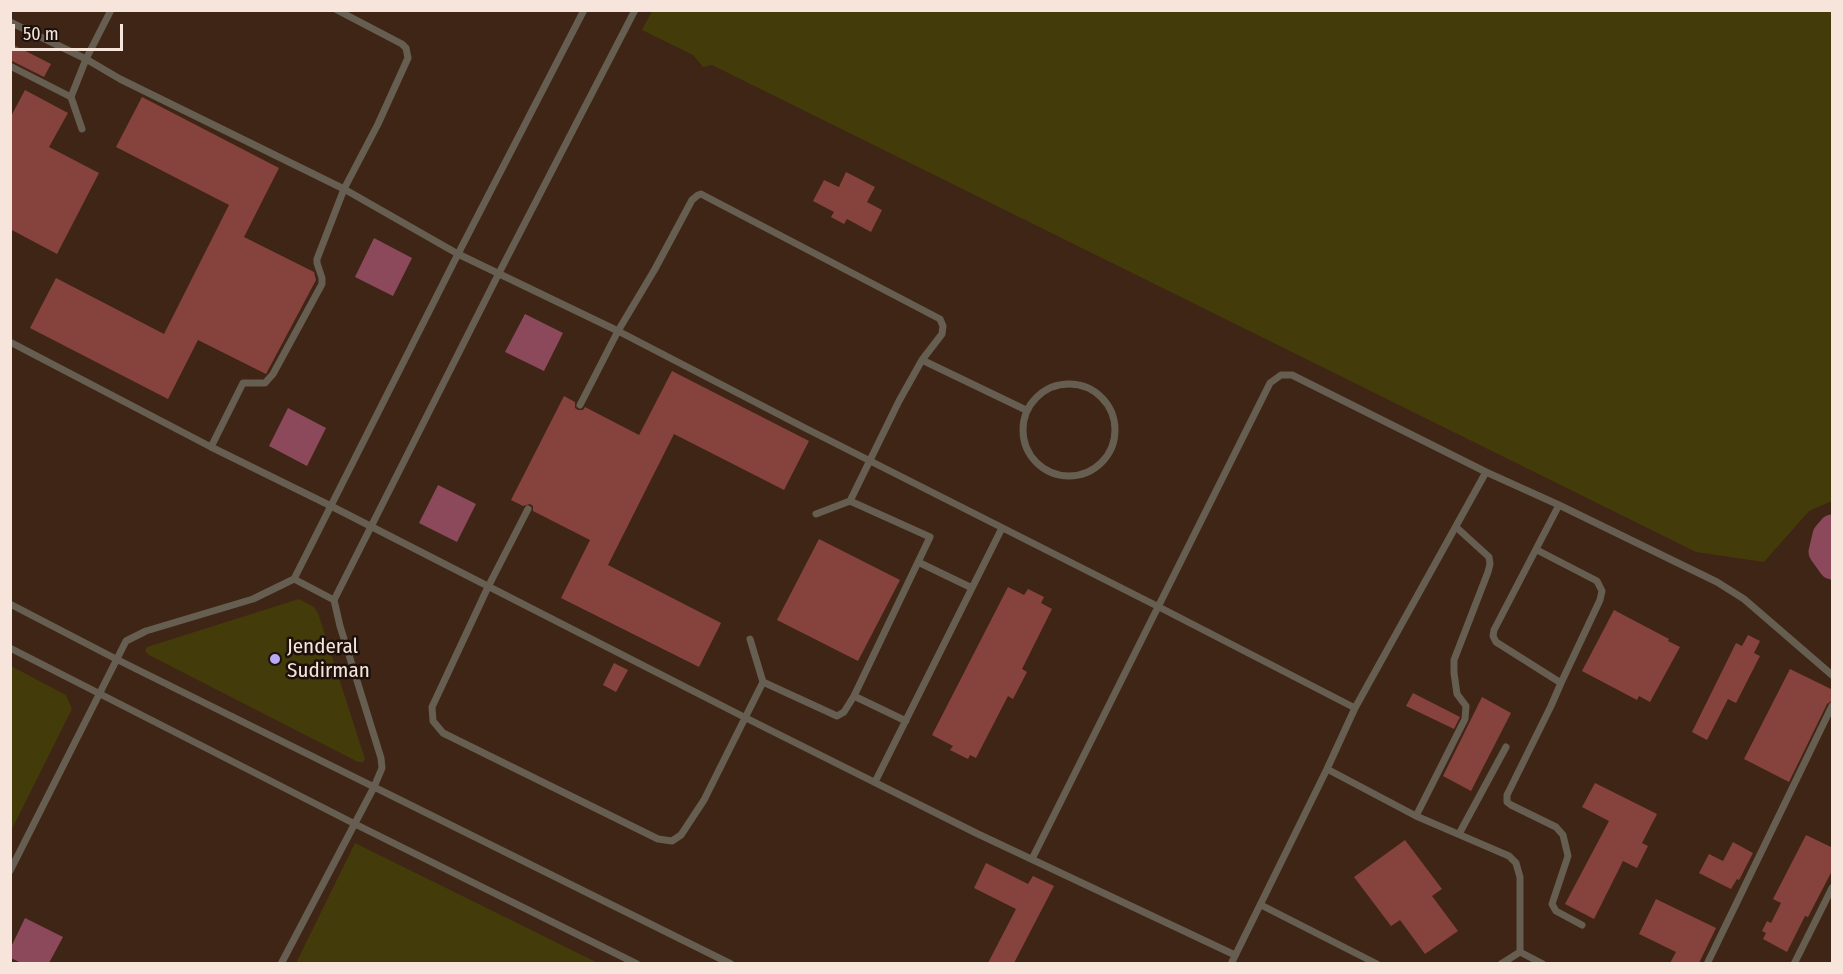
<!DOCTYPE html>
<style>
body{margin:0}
#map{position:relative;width:1843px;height:974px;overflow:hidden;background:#3f2515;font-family:"Fira Sans Condensed",sans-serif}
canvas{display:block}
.frame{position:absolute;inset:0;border:12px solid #f7e5db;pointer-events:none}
.scale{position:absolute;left:12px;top:24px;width:111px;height:27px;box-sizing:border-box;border:3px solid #f7e5db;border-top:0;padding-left:8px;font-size:18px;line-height:21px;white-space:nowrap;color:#f7e5db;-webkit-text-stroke:4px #1d110b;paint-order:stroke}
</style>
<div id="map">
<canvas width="1843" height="974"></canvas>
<div class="frame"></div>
<div class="scale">50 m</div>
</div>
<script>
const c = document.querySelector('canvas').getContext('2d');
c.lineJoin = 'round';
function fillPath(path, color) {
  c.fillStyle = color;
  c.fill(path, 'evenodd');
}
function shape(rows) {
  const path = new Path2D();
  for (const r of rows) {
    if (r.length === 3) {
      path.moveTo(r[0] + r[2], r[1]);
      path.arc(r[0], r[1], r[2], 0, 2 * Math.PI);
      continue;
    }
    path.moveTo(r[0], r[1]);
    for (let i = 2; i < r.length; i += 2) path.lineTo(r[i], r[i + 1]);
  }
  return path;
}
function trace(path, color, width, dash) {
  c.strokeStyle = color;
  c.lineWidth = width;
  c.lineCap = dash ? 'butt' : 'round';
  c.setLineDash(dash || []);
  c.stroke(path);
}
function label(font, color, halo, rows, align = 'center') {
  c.font = font + ' "Fira Sans Condensed",sans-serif';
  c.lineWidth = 5;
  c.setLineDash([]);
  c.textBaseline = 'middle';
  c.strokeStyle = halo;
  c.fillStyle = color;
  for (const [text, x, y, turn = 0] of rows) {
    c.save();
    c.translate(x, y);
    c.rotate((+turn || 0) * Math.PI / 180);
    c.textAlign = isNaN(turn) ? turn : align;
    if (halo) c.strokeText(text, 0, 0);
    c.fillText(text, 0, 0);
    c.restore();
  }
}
const green = shape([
 [652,11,1832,11,1832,501,1809,511,1764,562,1696,552,712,65,703,67,693,55,642,30],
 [299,599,314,607,318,613,365,759,363,762,358,762,149,655,145,651,147,647],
 [11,666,66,695,72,709,11,831],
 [355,843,598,963,296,963]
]);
const water = shape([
 [374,238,412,258,393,296,355,277],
 [525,314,563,333,544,371,505,352],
 [288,408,326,428,307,466,269,446],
 [438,485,476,504,457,542,419,523],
 [25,918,63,937,49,963,21,963,11,958,11,947]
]);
const river = shape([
 [1832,528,1826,535,1822,552,1832,566]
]);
const building = shape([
 [10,43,51,64,44,77,10,60],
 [25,90,68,113,49,147,99,173,57,254,10,229,10,118],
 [142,97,279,168,244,237,314,272,316,280,266,374,198,340,168,399,30,328,56,278,164,334,229,205,116,147],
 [846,172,875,187,867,202,882,210,871,232,847,219,844,224,831,217,834,212,813,201,824,180,839,187],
 [672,371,809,441,784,490,674,434,608,565,721,623,699,667,561,598,590,540,533,511,533,506,530,504,523,506,511,500,564,396,575,402,575,408,578,410,583,410,585,407,639,435],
 [819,539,900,580,858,661,777,620],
 [1008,587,1024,595,1028,589,1044,597,1041,603,1052,609,1022,669,1027,672,1013,699,1008,696,976,758,970,755,968,759,950,750,953,746,932,735],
 [1614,610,1669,639,1668,641,1680,647,1650,702,1639,696,1637,700,1582,671],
 [1748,635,1760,641,1754,653,1760,656,1736,703,1728,699,1707,740,1692,732,1736,643,1742,646],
 [614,663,628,670,616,692,603,685],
 [1790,669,1833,690,1833,700,1827,704,1789,782,1744,759],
 [1413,693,1460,717,1454,729,1406,706],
 [1482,697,1511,713,1471,791,1443,776],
 [1595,783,1657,814,1642,843,1648,846,1637,868,1623,861,1594,919,1565,904,1609,821,1582,807],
 [1806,835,1833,848,1833,869,1808,917,1805,916,1787,952,1763,939,1766,933,1762,931,1767,921,1771,923,1781,903,1773,899],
 [1405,840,1442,889,1432,896,1458,931,1425,954,1400,920,1391,926,1354,877],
 [1733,842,1753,853,1739,880,1737,879,1731,889,1699,873,1709,854,1723,861],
 [986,863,1028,884,1033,876,1054,886,1014,963,988,963,1016,909,974,888],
 [1656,899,1716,928,1699,963,1670,963,1676,952,1639,934]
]);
const service = shape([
 [10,22,86,59,120,79,344,189,458,254,618,331,807,429,1159,607,1355,708],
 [10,66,71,97,82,129],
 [71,97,86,59,111,10],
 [10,342,211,447,331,506,744,717,978,834,1235,955],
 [922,360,1026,410],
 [1069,430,46],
 [211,447,243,383,265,383,273,374,322,284,322,278,317,263,317,259,344,189,378,124,408,58,406,48,402,44,337,10],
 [1559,505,1494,630,1493,636,1496,642,1561,683,1551,706,1507,795,1507,802,1511,805,1556,827,1563,835,1568,856,1552,904,1556,911,1582,925],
 [528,509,488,587,432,707,433,721,443,733,658,839,672,841,681,835,704,800,763,682,837,716,844,712,854,696,930,537,850,501,899,401,922,360,942,334,943,326,940,319,701,194,698,195,692,200,655,269,618,331,580,405],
 [816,514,850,501],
 [1537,550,1597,581,1602,591,1600,600,1561,683],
 [918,562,972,588],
 [294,579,334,600],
 [10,604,116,659,731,964],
 [750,639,763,682],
 [10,648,355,824,637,964],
 [854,696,906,721],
 [1327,769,1416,816,1509,856,1516,863,1520,877,1520,952,1543,964],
 [875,782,1002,528],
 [1416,816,1465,719,1466,706,1457,694,1454,673,1454,660,1488,572,1490,564,1489,557,1456,527],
 [1459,834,1506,747],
 [1032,859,1270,383,1281,375,1292,375,1486,472,1559,505,1717,582,1744,599,1832,675],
 [10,871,126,641,146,631,253,599,294,579,458,254,584,10],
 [1261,905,1377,964],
 [281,964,374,787,382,768,381,758,340,626,334,600,499,273,635,10],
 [1231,964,1327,769,1355,708,1486,472],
 [1501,964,1520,952],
 [1707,964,1832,706],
 [1794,964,1832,888]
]);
const markers = [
 [275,659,6,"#baaaf6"]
];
const poiNames = [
 ["Jenderal",287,647],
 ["Sudirman",287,671]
];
fillPath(green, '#443b0a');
fillPath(water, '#8b495b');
trace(river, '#8b495b', 27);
fillPath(building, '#86433d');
trace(service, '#675e52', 7);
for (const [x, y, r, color] of markers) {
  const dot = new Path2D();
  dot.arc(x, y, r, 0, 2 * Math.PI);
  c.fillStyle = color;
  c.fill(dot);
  trace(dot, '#1d110b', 2);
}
label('21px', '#f7e5db', '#1d110b', poiNames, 'left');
</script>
